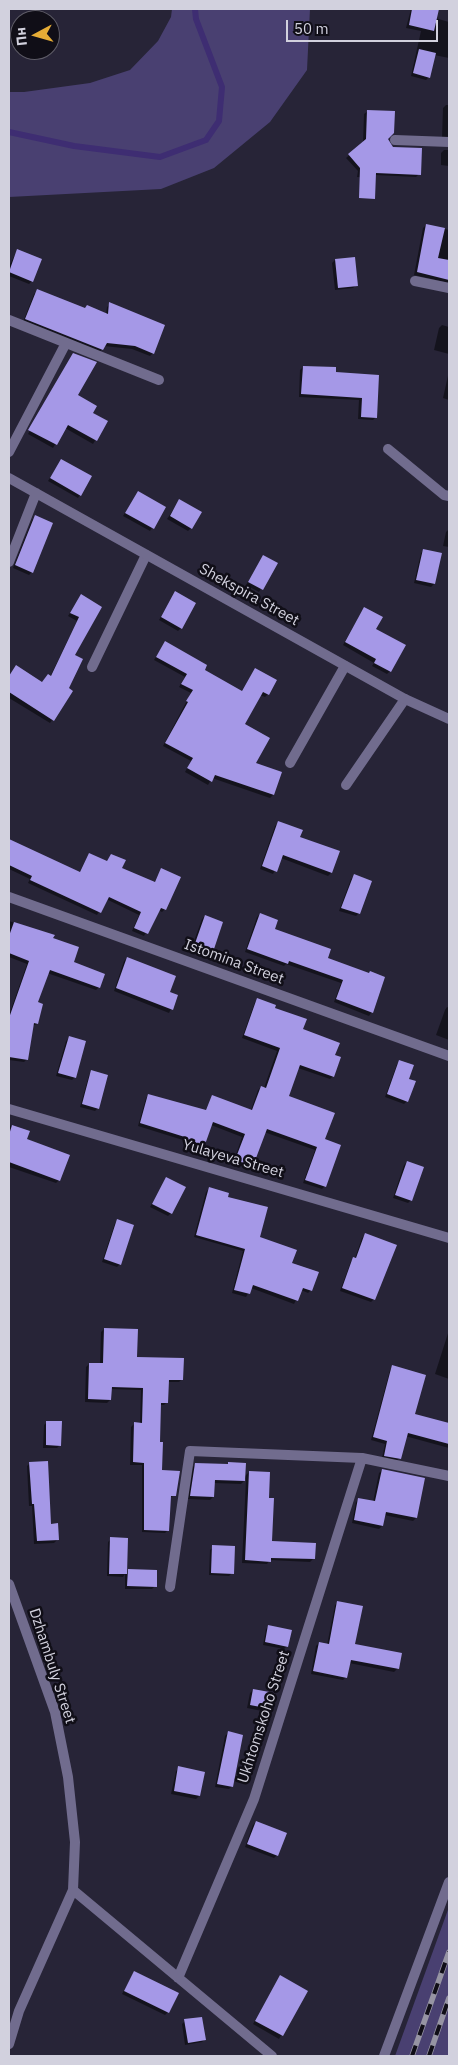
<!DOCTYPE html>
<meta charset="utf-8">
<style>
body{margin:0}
#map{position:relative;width:458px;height:2065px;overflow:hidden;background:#272437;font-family:"IBM Plex Sans",sans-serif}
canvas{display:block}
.frame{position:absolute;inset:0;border:10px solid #d2d1de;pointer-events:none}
.north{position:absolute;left:10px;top:10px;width:50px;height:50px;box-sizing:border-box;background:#100e17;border:1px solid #5e5c67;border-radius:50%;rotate:264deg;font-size:14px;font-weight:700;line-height:20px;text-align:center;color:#d2d1de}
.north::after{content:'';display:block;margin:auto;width:18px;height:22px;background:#e6ac36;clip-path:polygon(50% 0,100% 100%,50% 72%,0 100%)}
.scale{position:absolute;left:286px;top:20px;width:152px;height:22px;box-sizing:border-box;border:2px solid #d2d1de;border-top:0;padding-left:6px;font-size:15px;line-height:18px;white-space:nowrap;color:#d2d1de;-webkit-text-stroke:4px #100e17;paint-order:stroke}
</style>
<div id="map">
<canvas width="458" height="2065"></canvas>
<div class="frame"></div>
<div class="north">Пн</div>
<div class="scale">50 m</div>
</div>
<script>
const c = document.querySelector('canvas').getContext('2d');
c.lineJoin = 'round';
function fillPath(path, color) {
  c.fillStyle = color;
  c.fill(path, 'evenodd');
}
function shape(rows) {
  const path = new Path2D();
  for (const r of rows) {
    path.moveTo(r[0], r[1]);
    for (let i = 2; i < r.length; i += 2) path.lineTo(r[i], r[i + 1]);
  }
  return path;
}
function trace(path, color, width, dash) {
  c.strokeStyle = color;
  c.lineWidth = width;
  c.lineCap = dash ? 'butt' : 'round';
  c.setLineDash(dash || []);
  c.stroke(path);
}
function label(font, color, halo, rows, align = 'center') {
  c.font = font + ' "IBM Plex Sans",sans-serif';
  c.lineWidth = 5;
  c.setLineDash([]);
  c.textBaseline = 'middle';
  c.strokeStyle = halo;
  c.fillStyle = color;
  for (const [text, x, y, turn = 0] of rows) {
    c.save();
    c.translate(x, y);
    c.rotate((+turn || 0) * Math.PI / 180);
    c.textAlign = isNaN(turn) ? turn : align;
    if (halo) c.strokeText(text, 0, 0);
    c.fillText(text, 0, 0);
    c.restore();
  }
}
const green = shape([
 [172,9,310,9,307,70,270,122,214,168,161,189,9,197,9,92,24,92,90,83,130,70,158,41,171,17],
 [449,1907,449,2056,395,2056]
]);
const shadow = shape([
 [78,9,98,9,78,10],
 [411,9,438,9,435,18,449,22,449,58,434,55,429,77,426,80,411,76,421,31,406,28],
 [446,105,449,105,449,139,442,138,443,108],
 [368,111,388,137,387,143,419,174,416,177,375,175,372,178,357,177,358,171,346,158,363,143,364,114],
 [444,150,449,150,449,166,441,165,441,153],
 [426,225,449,230,449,283,414,275,423,228],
 [17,251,32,281,29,284,9,276,9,266],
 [335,260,356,285,353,288,335,290,332,263],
 [37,291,84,309,106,315,107,307,110,304,153,353,150,356,132,349,104,346,99,353,23,322,34,294],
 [442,325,449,327,449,354,434,350,439,328],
 [73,356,76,396,91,413,106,422,93,444,65,428,53,448,28,434],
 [303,367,334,373,378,376,376,417,373,420,358,419,359,400,299,397,300,370],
 [449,371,449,400,443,398],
 [61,461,80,495,78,498,48,481],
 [138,492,152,528,150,531,123,516],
 [179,501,191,528,188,531,167,519],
 [35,517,32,572,29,575,13,568,32,520],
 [449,529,449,547,443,546,446,532],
 [424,550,441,554,434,584,431,587,414,583,421,553],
 [263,556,276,563,259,592,246,585],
 [176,592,181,628,178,631,159,620],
 [81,596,101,607,73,655,67,688,72,691,50,723,9,698,9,677,13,670,42,683,50,677,77,621,68,616],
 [362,611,390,671,387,674,372,666,374,663,343,645],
 [165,643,203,670,241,692,255,669,268,694,265,697,260,695,243,725,254,763,280,772,273,795,270,798,212,778,208,785,185,772,191,761,163,746,191,693,179,687,185,677,154,660],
 [278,823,298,838,339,852,331,873,328,876,281,858,273,874,260,869,275,826],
 [10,841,79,873,89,854,106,862,111,855,121,868,154,883,161,870,165,909,162,912,158,910,144,936,132,931,139,915,106,899,97,915,28,883,30,879,9,869,9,843],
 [354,876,359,913,356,916,339,911,351,879],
 [260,914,273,930,326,959,368,974,384,978,371,1013,369,1016,334,1002,341,983,286,964,284,966,245,952,257,917],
 [205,916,222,922,211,955,208,958,190,952,202,919],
 [9,921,53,936,52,939,72,963,99,987,96,990,47,973,36,1003,37,1024,32,1026,27,1059,24,1062,9,1060,9,1015,27,964,9,957],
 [127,958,168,993,177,996,169,1013,114,991,124,961],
 [258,999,273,1009,334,1055,333,1076,330,1079,298,1068,288,1097,324,1140,325,1186,322,1189,303,1183,315,1150,264,1132,252,1165,249,1168,233,1163,242,1137,211,1125,201,1152,198,1155,183,1150,186,1141,138,1126,146,1098,149,1095,205,1111,212,1097,251,1110,258,1090,261,1087,264,1088,277,1051,242,1038,255,1002],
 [447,1007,449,1008,449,1040,436,1035,445,1010],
 [69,1038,75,1077,72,1080,56,1076,66,1041],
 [400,1061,407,1079,407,1101,404,1104,385,1097,397,1064],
 [92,1072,98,1108,95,1111,80,1107,89,1075],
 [9,1125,28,1131,25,1139,59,1180,56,1183,9,1167],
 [407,1162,411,1200,408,1203,393,1198,404,1165],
 [166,1179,171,1213,168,1216,150,1207],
 [209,1189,227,1197,258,1238,291,1264,311,1290,308,1293,301,1290,294,1304,251,1288,246,1297,232,1293,243,1251,194,1237,206,1192],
 [118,1221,120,1264,117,1267,102,1262,115,1223],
 [365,1235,374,1299,371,1302,340,1291,351,1261,355,1258,362,1238],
 [104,1329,136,1358,182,1379,179,1382,167,1382,167,1402,164,1405,160,1405,159,1443,161,1471,175,1495,169,1498,168,1530,165,1533,142,1532,142,1465,130,1465,131,1427,134,1424,140,1424,141,1390,110,1389,110,1400,107,1403,85,1402,86,1367,89,1364,100,1364,101,1332],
 [449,1330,449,1379,435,1374],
 [393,1367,413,1415,449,1425,449,1448,405,1436,400,1458,396,1461,382,1458,385,1444,371,1440,390,1370],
 [47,1422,60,1445,57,1448,43,1448,44,1425],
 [30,1463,50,1525,57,1540,54,1543,34,1544,32,1506,29,1506,27,1466],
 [196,1464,244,1477,249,1472,267,1499,271,1542,313,1559,310,1562,270,1560,267,1564,242,1563,246,1479,241,1484,214,1483,213,1497,210,1500,188,1499,193,1467],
 [382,1470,416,1518,413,1521,384,1515,382,1526,379,1529,352,1523,356,1502,359,1499,373,1502,379,1473],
 [111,1539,126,1573,128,1570,155,1586,152,1589,125,1589,125,1574,123,1577,107,1576,108,1542],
 [213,1547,232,1573,229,1576,209,1575,210,1550],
 [338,1602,354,1645,400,1654,397,1669,394,1672,349,1663,346,1677,343,1680,311,1674,316,1646,319,1643,327,1645,335,1605],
 [269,1626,287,1646,284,1649,263,1645,266,1629],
 [253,1690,270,1709,267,1712,247,1708,250,1693],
 [228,1733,232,1786,229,1789,215,1787,225,1736],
 [179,1768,199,1796,196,1799,171,1794,176,1771],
 [256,1822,277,1855,274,1858,245,1847,253,1825],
 [134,1972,168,2012,165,2015,122,1994],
 [280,1977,306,1991,279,2039,253,2024],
 [185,2021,205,2039,202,2042,185,2045,182,2024]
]);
const stream = shape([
 [9,132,74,146,160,157,206,140,219,121,222,87,196,19,195,9]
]);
const building = shape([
 [412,9,439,9,434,31,409,25],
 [419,49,436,53,430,78,413,73],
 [367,110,395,111,394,133,388,139,393,147,422,148,421,175,376,173,375,199,359,198,360,168,348,154,366,139],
 [426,224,445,228,438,258,449,260,449,280,417,272],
 [17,249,42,259,33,282,9,272],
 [355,257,358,286,338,288,335,259],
 [37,289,85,308,87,305,108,314,109,302,165,325,154,354,135,346,107,343,103,350,25,319],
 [73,353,97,362,78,395,97,406,93,413,108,421,97,441,68,425,57,445,28,430],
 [303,366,336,367,336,372,379,375,377,418,361,417,362,398,301,394],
 [61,459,92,476,81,496,50,478],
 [138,491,166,507,154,529,125,513],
 [179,499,202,512,192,529,170,516],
 [35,515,53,523,33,573,15,565],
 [423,549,442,553,435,584,416,580],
 [263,555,278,563,263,590,248,582],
 [175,591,196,603,182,629,161,617],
 [81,594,102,607,75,655,83,659,69,688,73,691,54,721,9,692,9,676,16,665,42,682,48,674,51,676,79,617,70,613],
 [364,607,383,617,376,629,406,645,391,672,374,663,376,659,345,642],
 [165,641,207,665,205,670,242,691,255,668,277,680,269,695,263,692,245,724,270,738,256,763,282,772,274,795,215,775,212,782,187,768,193,758,165,743,188,702,186,701,193,690,181,684,187,674,156,657],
 [278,821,303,830,300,837,340,851,332,873,283,855,277,872,262,866],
 [9,839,80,872,89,853,107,861,111,854,126,860,122,868,155,882,161,868,181,877,166,910,161,908,148,934,134,928,141,912,109,897,101,913,30,880,32,876,9,865],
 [354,874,372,881,360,914,341,908],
 [260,913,278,920,275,929,331,949,328,958,369,973,370,971,385,977,373,1013,336,999,343,980,289,961,288,964,247,949],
 [205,915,223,922,212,955,193,949],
 [14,922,55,935,53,938,79,947,74,962,105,974,100,988,50,970,38,1002,43,1004,38,1024,34,1023,28,1060,9,1057,9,1018,29,961,9,953,9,936],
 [127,957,176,976,170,992,178,995,173,1010,116,988],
 [257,998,276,1005,275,1008,307,1019,303,1029,340,1043,335,1055,341,1057,334,1077,300,1065,289,1096,335,1113,325,1139,341,1145,326,1187,305,1180,317,1147,267,1129,253,1166,235,1160,245,1134,213,1122,202,1153,185,1147,188,1138,140,1123,148,1094,206,1110,212,1095,252,1110,261,1086,266,1088,280,1048,244,1035],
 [69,1036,86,1041,76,1078,58,1073],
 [399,1060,414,1065,409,1079,416,1081,408,1102,387,1094],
 [91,1070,108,1075,99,1109,82,1104],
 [12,1125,30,1131,27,1139,70,1155,60,1181,9,1162,9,1135],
 [407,1161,424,1167,412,1201,395,1195],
 [166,1177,186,1187,172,1214,152,1204],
 [209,1187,229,1193,228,1197,268,1207,260,1237,297,1250,292,1263,319,1272,312,1291,303,1288,298,1301,253,1285,250,1294,234,1290,245,1249,196,1235],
 [117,1219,134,1225,121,1265,104,1259],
 [365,1233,397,1245,375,1300,342,1288,353,1257,356,1258],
 [104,1328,138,1329,137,1357,184,1358,183,1380,169,1380,168,1403,161,1403,160,1442,163,1442,162,1470,180,1471,176,1496,171,1496,169,1531,144,1530,144,1463,133,1462,134,1422,142,1423,143,1388,112,1387,111,1400,88,1399,89,1363,103,1363],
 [392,1365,426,1375,415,1414,449,1423,449,1444,408,1433,401,1459,384,1456,387,1441,373,1437],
 [46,1421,62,1421,61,1446,46,1445],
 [48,1461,51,1524,58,1523,59,1540,37,1541,34,1504,32,1504,29,1462],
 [228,1462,246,1463,245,1481,215,1480,214,1497,190,1496,195,1463,228,1464],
 [382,1469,425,1478,417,1518,386,1512,383,1526,354,1520,358,1498,375,1501],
 [249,1471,270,1472,269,1498,274,1498,272,1541,316,1543,315,1559,271,1558,271,1562,245,1560],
 [110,1537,128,1538,127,1574,109,1574],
 [212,1545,235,1546,234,1574,211,1573],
 [128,1569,157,1570,157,1587,127,1586],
 [337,1601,363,1606,355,1644,402,1653,399,1669,351,1660,347,1678,313,1671,319,1642,329,1644],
 [268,1625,292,1630,288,1647,265,1642],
 [253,1689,275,1693,271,1709,250,1705],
 [228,1731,243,1735,233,1787,217,1784],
 [178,1766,205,1772,200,1796,174,1791],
 [256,1821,287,1833,278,1856,247,1844],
 [134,1971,179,1993,169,2013,124,1991],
 [280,1975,308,1991,283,2036,255,2021],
 [202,2017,206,2040,188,2043,184,2019]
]);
const service = shape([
 [395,140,449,142],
 [415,281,449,288],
 [9,320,159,380],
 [388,449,444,495,449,496],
 [9,452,66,343],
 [92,667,146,555],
 [290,763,345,666],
 [346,785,405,699]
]);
const minor = shape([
 [9,478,405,699,449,719],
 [9,562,36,493],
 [9,897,449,1056],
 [9,1109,449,1238],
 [9,1584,55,1712,68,1777,75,1842,73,1890,19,2011,9,2044],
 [170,1587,190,1451,362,1458,449,1476],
 [73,1890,272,2056],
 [178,1978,254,1799,362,1458],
 [384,2056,449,1882]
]);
const rail = shape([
 [412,2056,449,1952],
 [429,2056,449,1998]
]);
const streetNames = [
 ["Shekspira Street",249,595,29],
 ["Istomina Street",234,962,20],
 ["Yulayeva Street",233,1159,16],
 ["Dzhambuly Street",52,1666,72],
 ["Ukhtomskoho Street",264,1717,-72]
];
fillPath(green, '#494071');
fillPath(shadow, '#0007');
trace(stream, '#3e2d72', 6);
fillPath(building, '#a598e7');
trace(service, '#716c8e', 10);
trace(minor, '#716c8e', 10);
trace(rail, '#9694a3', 5.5);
trace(rail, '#100e17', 4, [11]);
label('15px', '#d2d1de', '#100e17', streetNames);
</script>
